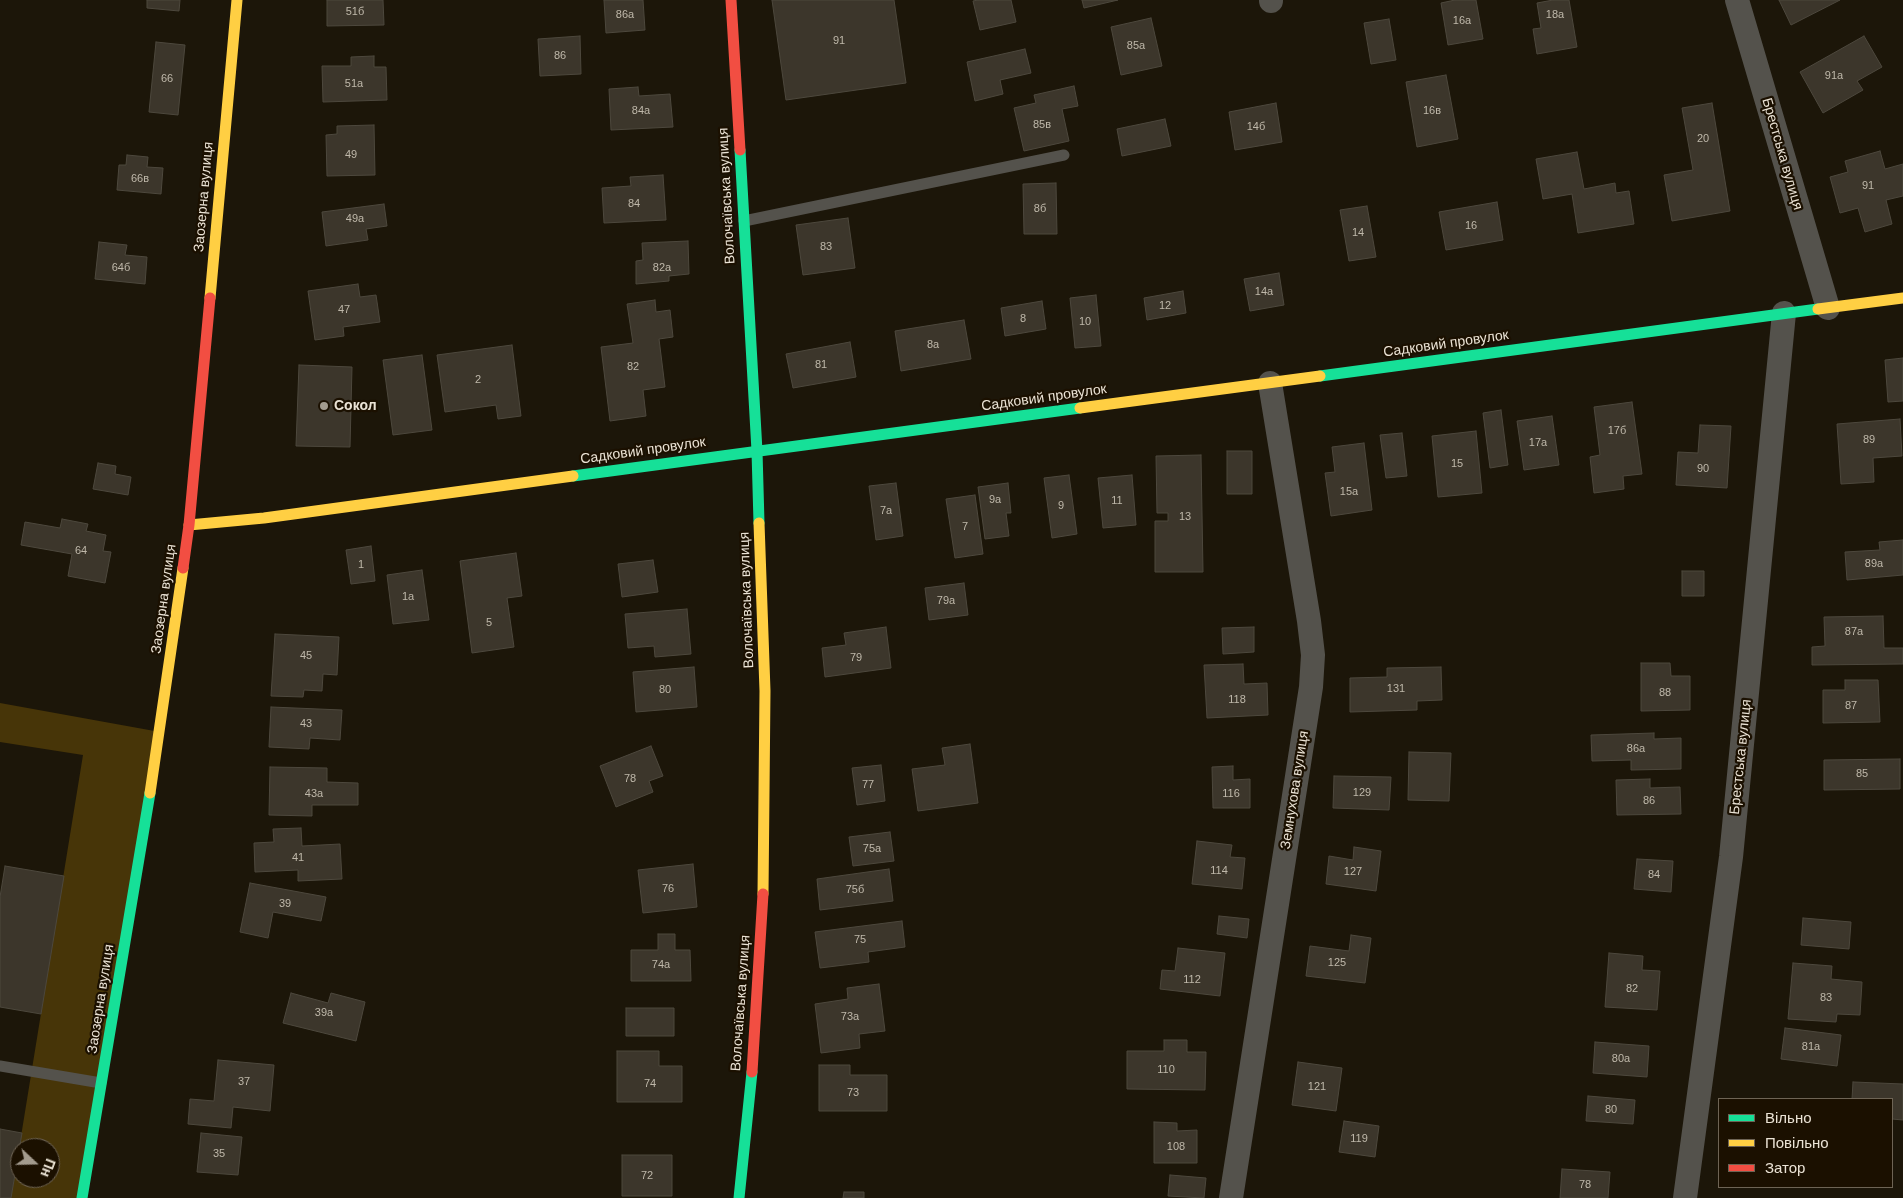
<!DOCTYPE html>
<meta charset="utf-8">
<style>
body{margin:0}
#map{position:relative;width:1903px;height:1198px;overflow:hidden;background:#1c1609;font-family:Arial,sans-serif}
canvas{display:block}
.legend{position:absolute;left:1718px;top:1098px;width:175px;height:90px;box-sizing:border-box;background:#1b1000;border:1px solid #6e6455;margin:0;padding:6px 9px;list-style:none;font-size:15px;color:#ebe3d5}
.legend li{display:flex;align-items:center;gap:10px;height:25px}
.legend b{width:25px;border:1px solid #6e6455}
.north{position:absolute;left:10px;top:1138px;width:50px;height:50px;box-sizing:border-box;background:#1b1000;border:1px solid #6e6455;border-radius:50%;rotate:111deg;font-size:14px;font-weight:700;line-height:20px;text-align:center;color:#ebe3d5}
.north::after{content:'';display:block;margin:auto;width:18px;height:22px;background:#a39b8e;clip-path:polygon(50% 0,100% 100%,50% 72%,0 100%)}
</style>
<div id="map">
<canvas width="1903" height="1198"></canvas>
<ul class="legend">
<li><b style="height:6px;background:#16e098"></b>Вільно</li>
<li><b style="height:6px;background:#ffcf43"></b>Повільно</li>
<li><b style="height:6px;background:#f24e42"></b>Затор</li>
</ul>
<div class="north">Пн</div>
</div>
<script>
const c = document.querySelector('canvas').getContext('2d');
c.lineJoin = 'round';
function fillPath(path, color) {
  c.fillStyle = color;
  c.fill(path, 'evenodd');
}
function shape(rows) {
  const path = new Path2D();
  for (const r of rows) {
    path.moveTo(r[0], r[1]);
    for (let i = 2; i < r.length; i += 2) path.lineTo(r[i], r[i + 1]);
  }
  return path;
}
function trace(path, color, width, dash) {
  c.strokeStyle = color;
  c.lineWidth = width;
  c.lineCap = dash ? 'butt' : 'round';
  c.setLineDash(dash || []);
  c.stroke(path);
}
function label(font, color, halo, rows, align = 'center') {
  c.font = font + ' Arial,sans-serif';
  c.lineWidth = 4.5;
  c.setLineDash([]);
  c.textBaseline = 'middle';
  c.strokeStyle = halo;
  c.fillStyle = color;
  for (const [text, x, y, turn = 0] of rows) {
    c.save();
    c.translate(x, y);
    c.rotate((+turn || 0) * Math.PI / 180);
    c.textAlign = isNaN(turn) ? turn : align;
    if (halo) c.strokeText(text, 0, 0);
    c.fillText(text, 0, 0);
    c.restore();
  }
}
const green = shape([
 [0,703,160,732,82,1198,11,1198,83,755,0,742],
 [20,1148,50,1148,50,1178,20,1178]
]);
const building = shape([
 [147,0,180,0,179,11,147,8,147,0],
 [327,0,383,0,384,25,327,26,327,0],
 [604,0,643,0,645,30,606,33,604,0],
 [772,0,894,0,906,83,786,100,772,0],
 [978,0,1011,0,1016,22,980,30,973,1,978,0],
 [1082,0,1118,0,1084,8,1082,0],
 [1455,0,1476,0,1483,39,1448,45,1441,3,1455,0],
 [1553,0,1569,0,1577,47,1537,54,1533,29,1541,28,1537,3,1553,0],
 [1779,0,1840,0,1791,25,1779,0],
 [1151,18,1162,66,1121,75,1111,27,1151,18],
 [1389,19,1396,60,1371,64,1364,23,1389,19],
 [580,36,581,74,540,76,538,39,580,36],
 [1864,36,1882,67,1857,81,1863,90,1823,113,1800,72,1864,36],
 [156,42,185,45,178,115,149,112,156,42],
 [1025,49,1031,73,1000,80,1003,94,975,101,967,62,1025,49],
 [374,56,374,67,386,67,387,100,323,102,322,66,351,66,351,57,374,56],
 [1446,75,1458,139,1417,147,1406,82,1446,75],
 [1074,86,1078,106,1062,109,1069,141,1024,151,1014,108,1036,103,1034,95,1074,86],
 [638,87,639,96,670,94,673,127,611,130,609,89,638,87],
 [1276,103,1282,142,1235,150,1229,112,1276,103],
 [1712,103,1730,211,1672,221,1664,175,1693,170,1682,108,1712,103],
 [1165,119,1171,146,1122,156,1117,129,1165,119],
 [374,125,375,175,327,176,326,135,337,134,337,126,374,125],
 [1880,151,1885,169,1903,164,1903,196,1886,200,1892,224,1865,232,1858,208,1840,213,1830,177,1848,172,1845,161,1880,151],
 [1577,152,1584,189,1615,183,1616,193,1629,191,1634,224,1578,233,1572,194,1543,199,1536,159,1577,152],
 [127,155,148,157,147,167,163,168,161,194,117,190,119,165,126,165,127,155],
 [663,175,666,220,604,223,602,188,631,186,630,177,663,175],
 [1056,183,1057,234,1024,234,1023,184,1056,183],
 [1497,202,1503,240,1446,250,1439,212,1497,202],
 [384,204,387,226,366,229,368,240,326,246,322,212,384,204],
 [1367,206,1376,257,1349,261,1340,210,1367,206],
 [848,218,855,268,803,275,796,225,848,218],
 [688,241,689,274,669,276,669,281,636,284,636,261,643,260,642,243,688,241],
 [99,242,127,245,125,255,147,257,145,284,95,279,99,242],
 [1279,273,1284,305,1250,311,1244,279,1279,273],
 [358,284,360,297,376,295,380,322,343,327,344,336,315,340,308,291,358,284],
 [1183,291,1186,313,1147,320,1144,298,1183,291],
 [1096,295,1101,346,1075,348,1070,298,1096,295],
 [655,300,656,312,670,310,673,337,659,339,665,387,643,390,646,416,610,421,601,347,633,343,627,304,655,300],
 [1042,301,1046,329,1005,336,1001,308,1042,301],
 [964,320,971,359,901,371,895,331,964,320],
 [850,342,856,377,793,388,786,354,850,342],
 [512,345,521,416,498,419,496,405,445,412,437,355,512,345],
 [422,355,432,430,393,435,383,360,422,355],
 [1903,358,1903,401,1888,402,1885,360,1903,358],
 [299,365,352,367,350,447,296,446,299,365],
 [1632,402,1642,474,1623,476,1624,489,1594,493,1590,457,1600,455,1594,407,1632,402],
 [1501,410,1508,465,1490,468,1483,413,1501,410],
 [1552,416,1559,465,1524,470,1517,421,1552,416],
 [1900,419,1902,456,1873,458,1874,482,1841,484,1837,424,1900,419],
 [1700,425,1731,426,1727,488,1676,485,1678,452,1698,453,1700,425],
 [1476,431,1482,493,1438,497,1432,436,1476,431],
 [1402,433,1407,476,1386,478,1380,435,1402,433],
 [1364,443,1372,510,1331,516,1325,473,1335,472,1332,447,1364,443],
 [1227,451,1252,451,1252,494,1227,494,1227,451],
 [1201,455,1203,572,1155,572,1155,521,1168,521,1168,513,1157,513,1156,456,1201,455],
 [98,463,116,466,115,474,131,477,128,495,93,489,98,463],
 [1069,475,1077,534,1052,538,1044,478,1069,475],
 [1132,475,1136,525,1103,528,1098,478,1132,475],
 [896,483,903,536,876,540,869,486,896,483],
 [1008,483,1011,513,1006,513,1009,536,985,539,978,487,1008,483],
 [975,495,983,554,955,558,946,499,975,495],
 [62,519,88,524,86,531,106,535,103,551,111,552,105,583,68,576,72,554,21,545,25,522,60,528,62,519],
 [1903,540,1903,575,1847,580,1845,552,1880,550,1879,542,1903,540],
 [371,546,375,581,351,584,346,550,371,546],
 [516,553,522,596,507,598,514,647,472,653,460,561,516,553],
 [653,560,658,592,622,597,618,564,653,560],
 [422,570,429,620,393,624,387,575,422,570],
 [1682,571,1704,571,1704,596,1682,596,1682,571],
 [964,583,968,615,929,620,925,588,964,583],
 [687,609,691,654,655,657,654,646,628,648,625,614,687,609],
 [1883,616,1884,648,1903,648,1903,664,1812,665,1812,647,1825,646,1824,617,1883,616],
 [886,627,891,668,825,677,822,648,846,645,844,633,886,627],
 [1254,627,1254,652,1223,654,1222,628,1254,627],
 [275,634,339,637,337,675,323,674,322,691,304,690,303,697,271,696,275,634],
 [1641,663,1670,663,1671,676,1690,676,1690,710,1641,711,1641,663],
 [1243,664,1244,684,1267,683,1268,715,1207,718,1204,665,1243,664],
 [694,667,697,707,636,712,633,672,694,667],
 [1441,667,1442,700,1417,701,1417,710,1350,712,1350,678,1387,677,1387,668,1441,667],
 [1845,680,1878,680,1880,722,1823,723,1823,690,1845,690,1845,680],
 [271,707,342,710,340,740,310,738,309,749,269,747,271,707],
 [1654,733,1654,739,1681,738,1681,769,1631,770,1631,760,1592,761,1591,735,1654,733],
 [970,744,978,803,918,811,912,769,945,765,942,748,970,744],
 [651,746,663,776,649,781,653,792,616,807,600,766,651,746],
 [1409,752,1451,753,1449,801,1408,800,1409,752],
 [1900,759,1900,789,1824,790,1824,760,1900,759],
 [881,765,885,801,857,805,852,768,881,765],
 [1233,766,1233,780,1250,779,1250,808,1213,808,1212,767,1233,766],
 [270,767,327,768,327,782,358,783,358,805,312,805,312,816,269,815,270,767],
 [1334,776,1391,777,1389,810,1333,808,1334,776],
 [1650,779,1650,788,1680,787,1681,814,1617,815,1616,780,1650,779],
 [301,828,302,846,340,844,342,879,298,881,298,870,255,872,254,843,274,842,273,829,301,828],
 [890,832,894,861,853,866,849,837,890,832],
 [1197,841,1232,845,1230,857,1245,858,1242,889,1192,884,1197,841],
 [1354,847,1381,851,1376,891,1326,884,1329,856,1353,860,1354,847],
 [1637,859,1673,861,1671,892,1634,889,1637,859],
 [693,864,697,907,643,913,638,870,693,864],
 [5,866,64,876,41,1014,0,1007,0,897,5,866],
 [889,869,893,901,820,910,817,879,889,869],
 [250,883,326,897,321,921,273,912,268,938,240,932,250,883],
 [1219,916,1249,919,1247,938,1217,934,1219,916],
 [1803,918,1851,922,1849,949,1801,945,1803,918],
 [902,921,905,947,868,952,869,962,820,968,815,932,902,921],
 [658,934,675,934,675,950,690,950,691,981,631,981,631,950,658,950,658,934],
 [1351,935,1371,938,1365,983,1306,976,1310,946,1349,951,1351,935],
 [1178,948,1225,953,1220,996,1160,989,1162,970,1175,971,1178,948],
 [1609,953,1643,956,1642,970,1660,971,1657,1010,1605,1007,1609,953],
 [1793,963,1832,966,1831,979,1862,982,1860,1015,1837,1014,1836,1022,1788,1019,1793,963],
 [879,984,885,1031,859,1034,860,1048,821,1053,815,1004,848,999,847,988,879,984],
 [291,993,328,1003,331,993,365,1002,356,1041,283,1023,291,993],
 [626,1008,674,1008,674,1036,626,1036,626,1008],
 [1785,1028,1841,1035,1837,1066,1781,1059,1785,1028],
 [1164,1040,1187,1040,1187,1052,1206,1052,1205,1090,1127,1089,1127,1051,1164,1051,1164,1040],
 [1595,1042,1649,1046,1647,1077,1593,1073,1595,1042],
 [617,1051,659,1051,659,1066,682,1066,682,1102,617,1102,617,1051],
 [218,1060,274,1065,270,1111,233,1107,231,1128,188,1124,190,1099,214,1101,218,1060],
 [1298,1062,1342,1068,1336,1111,1292,1105,1298,1062],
 [819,1065,850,1065,850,1075,887,1075,887,1111,819,1111,819,1065],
 [1853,1082,1903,1084,1903,1120,1892,1119,1892,1099,1852,1099,1853,1082],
 [1588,1096,1635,1100,1633,1124,1586,1121,1588,1096],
 [1344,1121,1379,1126,1375,1157,1339,1152,1344,1121],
 [1154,1122,1177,1123,1177,1131,1197,1130,1197,1163,1154,1163,1154,1122],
 [0,1129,22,1133,11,1198,0,1198,0,1129],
 [201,1133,242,1137,238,1175,197,1172,201,1133],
 [622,1155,672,1155,672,1196,622,1196,622,1155],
 [1562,1169,1610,1172,1608,1198,1560,1198,1562,1169],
 [1170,1175,1206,1178,1204,1198,1168,1196,1170,1175],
 [844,1192,864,1192,864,1198,843,1198,844,1192]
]);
const lane = shape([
 [744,221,1064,155],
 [0,1066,101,1083]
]);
const street = shape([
 [1271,0,1271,1],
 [1737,0,1828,308],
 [1231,1198,1311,687,1313,655,1309,621,1270,383],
 [1685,1198,1731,857,1784,313]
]);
const fast = shape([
 [740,150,757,451,759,523],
 [1320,376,1818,309],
 [573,476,1080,408],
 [82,1198,150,793],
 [739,1198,752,1072]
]);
const slow = shape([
 [210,298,237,0],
 [1818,309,1903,298],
 [1080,408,1320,376],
 [759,523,765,691,763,894],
 [189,525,264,518,573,476],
 [150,793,183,568]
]);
const jam = shape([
 [731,0,740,150],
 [183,568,189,525,210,298],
 [752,1072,763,894]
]);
const markers = [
 [324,406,5,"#a39b8e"]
];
const numberNames = [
 ["51б",355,12],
 ["86а",625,15],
 ["18а",1555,15],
 ["16а",1462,21],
 ["91",839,41],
 ["85а",1136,46],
 ["86",560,56],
 ["91а",1834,76],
 ["66",167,79],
 ["51а",354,84],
 ["84а",641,111],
 ["16в",1432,111],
 ["85в",1042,125],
 ["14б",1256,127],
 ["20",1703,139],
 ["49",351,155],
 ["66в",140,179],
 ["91",1868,186],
 ["84",634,204],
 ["8б",1040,209],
 ["49а",355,219],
 ["16",1471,226],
 ["14",1358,233],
 ["83",826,247],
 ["64б",121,268],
 ["82а",662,268],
 ["14а",1264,292],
 ["12",1165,306],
 ["47",344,310],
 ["8",1023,319],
 ["10",1085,322],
 ["8а",933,345],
 ["81",821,365],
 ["82",633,367],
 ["2",478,380],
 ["17б",1617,431],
 ["89",1869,440],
 ["17а",1538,443],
 ["15",1457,464],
 ["90",1703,469],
 ["15а",1349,492],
 ["9а",995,500],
 ["11",1117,501],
 ["9",1061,506],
 ["7а",886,511],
 ["13",1185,517],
 ["7",965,527],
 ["64",81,551],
 ["89а",1874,564],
 ["1",361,565],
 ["1а",408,597],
 ["79а",946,601],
 ["5",489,623],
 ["87а",1854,632],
 ["45",306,656],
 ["79",856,658],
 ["131",1396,689],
 ["80",665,690],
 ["88",1665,693],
 ["118",1237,700],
 ["87",1851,706],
 ["43",306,724],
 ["86а",1636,749],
 ["85",1862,774],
 ["78",630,779],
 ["77",868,785],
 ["129",1362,793],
 ["43а",314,794],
 ["116",1231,794],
 ["86",1649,801],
 ["75а",872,849],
 ["41",298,858],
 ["114",1219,871],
 ["127",1353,872],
 ["84",1654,875],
 ["76",668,889],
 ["75б",855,890],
 ["39",285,904],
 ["75",860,940],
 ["125",1337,963],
 ["74а",661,965],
 ["112",1192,980],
 ["82",1632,989],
 ["83",1826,998],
 ["39а",324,1013],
 ["73а",850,1017],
 ["81а",1811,1047],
 ["80а",1621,1059],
 ["110",1166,1070],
 ["37",244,1082],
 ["74",650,1084],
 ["121",1317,1087],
 ["73",853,1093],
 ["80",1611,1110],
 ["119",1359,1139],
 ["108",1176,1147],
 ["35",219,1154],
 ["72",647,1176],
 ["78",1585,1185]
];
const streetNames = [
 ["Брестська вулиця",1782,154,74],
 ["Волочаївська вулиця",727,196,-93],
 ["Заозерна вулиця",204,197,-85],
 ["Садковий провулок",1446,344,-8],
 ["Садковий провулок",1044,398,-8],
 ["Садковий провулок",643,451,-8],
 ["Заозерна вулиця",164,599,-82],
 ["Волочаївська вулиця",747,600,-92],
 ["Брестська вулиця",1741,757,-84],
 ["Земнухова вулиця",1295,790,-81],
 ["Заозерна вулиця",101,999,-81],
 ["Волочаївська вулиця",741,1003,-86]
];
const poiNames = [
 ["Сокол",334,406]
];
fillPath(green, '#473508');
fillPath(building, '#3c362b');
trace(building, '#4d483d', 1);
trace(lane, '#54524c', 11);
trace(street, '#54524c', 24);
trace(fast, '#16e098', 11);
trace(slow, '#ffcf43', 11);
trace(jam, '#f24e42', 11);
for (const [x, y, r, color] of markers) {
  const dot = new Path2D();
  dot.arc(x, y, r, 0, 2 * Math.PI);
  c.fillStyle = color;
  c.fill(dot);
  trace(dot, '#1b1000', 2);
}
label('11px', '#bfb8aa', null, numberNames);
label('14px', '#ebe3d5', '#1b1000', streetNames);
label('bold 14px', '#ebe3d5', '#1b1000', poiNames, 'left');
</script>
